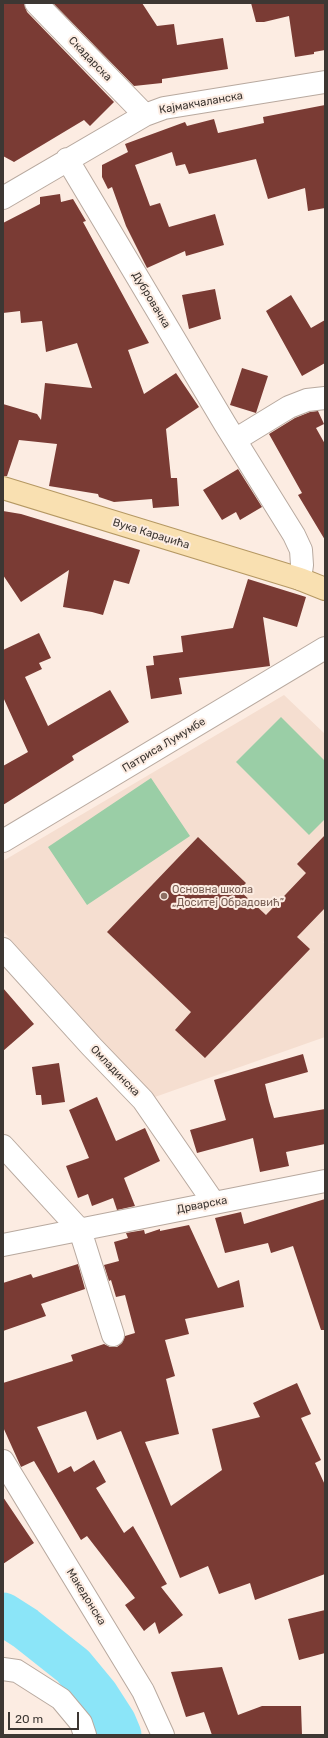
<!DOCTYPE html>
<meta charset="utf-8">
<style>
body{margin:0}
#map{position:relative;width:328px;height:1738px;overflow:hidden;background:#fcece2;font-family:Rubik,sans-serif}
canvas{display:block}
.frame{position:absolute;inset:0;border:4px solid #3d3733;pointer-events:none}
.scale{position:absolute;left:8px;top:1712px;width:71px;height:18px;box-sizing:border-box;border:2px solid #3d3733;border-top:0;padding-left:5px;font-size:12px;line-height:14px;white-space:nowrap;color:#3d3733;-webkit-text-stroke:3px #fcece2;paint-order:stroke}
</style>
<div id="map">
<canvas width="328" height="1738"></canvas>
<div class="frame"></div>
<div class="scale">20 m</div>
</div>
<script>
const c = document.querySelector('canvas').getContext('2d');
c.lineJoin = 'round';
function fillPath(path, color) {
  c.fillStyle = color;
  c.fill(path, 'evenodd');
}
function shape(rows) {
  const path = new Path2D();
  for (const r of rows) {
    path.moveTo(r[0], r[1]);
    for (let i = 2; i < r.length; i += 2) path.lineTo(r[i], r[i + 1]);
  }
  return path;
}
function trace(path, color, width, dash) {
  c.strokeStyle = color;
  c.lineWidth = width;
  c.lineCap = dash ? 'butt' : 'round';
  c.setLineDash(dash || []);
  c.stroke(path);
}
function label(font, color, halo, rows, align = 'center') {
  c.font = font + ' Rubik,sans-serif';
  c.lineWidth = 4;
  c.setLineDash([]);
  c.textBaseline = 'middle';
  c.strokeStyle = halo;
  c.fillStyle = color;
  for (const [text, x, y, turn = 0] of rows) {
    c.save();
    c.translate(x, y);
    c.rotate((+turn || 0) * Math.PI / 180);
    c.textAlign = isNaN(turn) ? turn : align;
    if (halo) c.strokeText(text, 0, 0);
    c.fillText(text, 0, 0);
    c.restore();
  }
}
const built = shape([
 [284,695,325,734,325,941,323,942,325,944,325,1037,152,1098,3,931,3,861]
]);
const green = shape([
 [281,717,325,761,325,819,309,835,236,762],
 [151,778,190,836,87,905,48,847]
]);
const river = shape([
 [3,1614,25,1628,73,1666,97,1695,115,1723,120,1735]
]);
const building = shape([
 [3,3,24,3,27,12,114,102,90,126,84,120,14,162,3,156],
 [53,3,142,3,157,26,174,24,177,45,223,38,228,69,162,79,162,83,134,86],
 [251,3,325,3,325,50,314,52,314,54,295,57,289,16,264,22,256,22],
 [325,105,325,208,308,211,305,188,268,199,256,159,189,174,185,164,176,166,172,152,135,165,150,206,160,203,169,227,215,214,224,245,186,256,185,251,147,268,126,226,112,187,108,189,102,177,102,165,128,152,125,144,185,122,187,126,214,119,218,133,264,123,263,117],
 [60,194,61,202,73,199,86,221,83,222,149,343,128,350,144,394,176,373,199,407,166,429,171,478,177,478,179,506,153,508,152,499,114,502,99,497,98,494,49,486,57,444,19,440,7,476,3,476,3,404,37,414,41,420,45,383,92,388,77,343,46,352,42,321,21,323,20,311,3,313,3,223,40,204,40,197],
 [215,289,221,319,189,329,182,295],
 [291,295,311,328,325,320,325,363,302,376,266,311],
 [242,368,268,376,256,413,230,405],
 [318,411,324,424,316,428,325,444,325,540,298,495,302,493,269,434,295,418,310,412],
 [238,469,262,507,240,520,236,512,222,520,203,490],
 [3,511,21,514,140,550,129,584,114,580,103,615,92,612,63,607,69,570,21,602,3,575],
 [248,579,306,597,297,627,263,617,270,666,179,678,182,694,151,699,146,666,154,665,153,656,183,652,181,636,233,628],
 [39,633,51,658,39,663,42,669,25,677,48,726,110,690,129,722,72,756,74,760,3,805,3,766,28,752,3,697,3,650],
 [325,835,325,908,297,937,310,949,205,1058,175,1030,191,1012,107,932,198,837,246,883,239,890,266,915,306,873,297,864],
 [3,988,34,1024,3,1051],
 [303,1054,308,1072,265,1084,269,1101,274,1118,325,1109,325,1144,286,1152,289,1166,260,1172,253,1138,197,1153,190,1130,226,1120,214,1080],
 [59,1063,65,1102,42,1105,41,1095,36,1095,32,1067],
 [97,1097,116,1141,145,1128,160,1161,124,1178,135,1206,117,1210,113,1198,92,1206,88,1194,78,1198,66,1166,89,1158,69,1110],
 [325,1199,325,1330,321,1330,293,1246,271,1253,268,1243,225,1253,215,1218,241,1212,244,1224],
 [189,1225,218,1288,239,1280,244,1307,185,1319,189,1334,165,1340,175,1376,166,1379,179,1434,145,1442,171,1506,222,1470,212,1429,260,1417,253,1403,297,1383,311,1414,301,1418,321,1460,315,1463,325,1485,325,1574,255,1600,250,1583,219,1594,208,1566,180,1578,121,1431,97,1440,86,1411,37,1427,58,1473,71,1466,74,1472,94,1460,106,1482,96,1488,124,1533,133,1526,167,1584,161,1587,183,1615,159,1634,155,1622,144,1631,125,1605,135,1598,87,1536,81,1540,34,1461,21,1467,3,1427,3,1383,73,1361,71,1355,104,1344,110,1347,117,1347,122,1343,125,1336,135,1333,125,1295,116,1297,111,1280,109,1281,104,1265,119,1261,114,1242,128,1238,126,1233,144,1230,145,1234,160,1229,160,1231],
 [78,1264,85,1289,41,1304,46,1316,3,1331,3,1283,31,1274,33,1278],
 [3,1497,34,1543,3,1564],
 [325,1610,325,1653,299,1660,288,1619],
 [222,1667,238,1715,262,1706,301,1706,302,1735,212,1735,204,1712,186,1717,171,1672]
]);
const minor = shape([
 [36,3,145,115],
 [67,159,225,424,294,535,301,550,302,565,300,579],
 [3,198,145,115,164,108,325,82],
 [235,440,289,407,307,400,325,398],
 [3,841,325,648],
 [3,949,91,1046,143,1100,214,1203],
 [3,1146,80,1230,113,1335],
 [3,1245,325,1181],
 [3,1461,143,1691,163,1735],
 [3,1669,17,1671,61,1699,81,1723,85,1735]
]);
const major = shape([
 [3,488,300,579,325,589]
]);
const markers = [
 [164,896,4,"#8d6e63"]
];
const streetNames = [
 ["Скадарска",90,59,46],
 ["Кајмакчаланска",201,103,-10],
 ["Дубровачка",151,300,59],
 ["Вука Караџића",151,534,17],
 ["Патриса Лумумбе",164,745,-31],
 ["Омладинска",115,1071,46],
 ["Дрварска",202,1205,-11],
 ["Македонска",86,1597,58]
];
const educationNames = [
 ["Основна школа",172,890],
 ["„Доситеј Обрадовић”",172,903]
];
fillPath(built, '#f5ded0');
fillPath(green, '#9acea6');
trace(river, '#8be5f8', 43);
fillPath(building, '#7a3b34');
trace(minor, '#b8a99f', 24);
trace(major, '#b59863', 24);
trace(minor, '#fff', 22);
trace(major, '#f9e0b1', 22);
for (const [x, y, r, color] of markers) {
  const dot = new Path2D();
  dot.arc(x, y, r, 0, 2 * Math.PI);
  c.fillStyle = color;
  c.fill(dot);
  trace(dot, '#fcece2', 1.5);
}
label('11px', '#3d3733', '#fcece2', streetNames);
label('11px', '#785e54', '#fcece2', educationNames, 'left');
</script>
